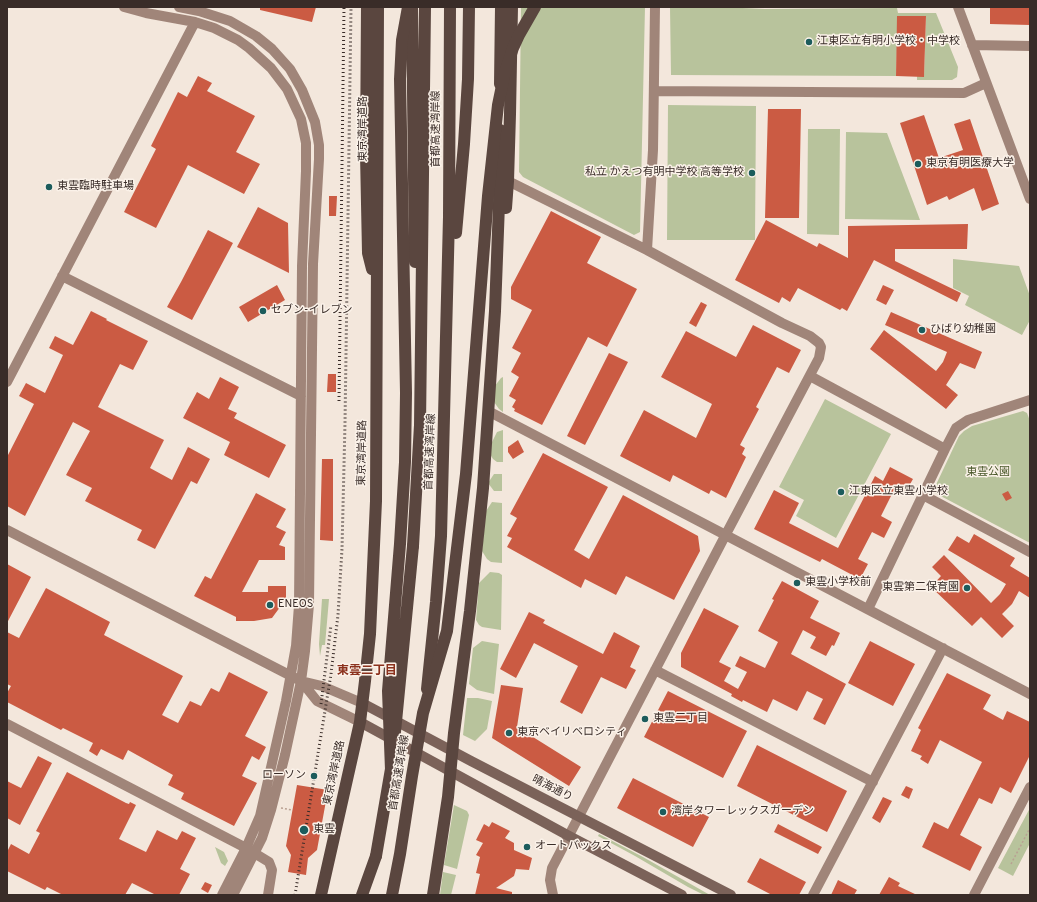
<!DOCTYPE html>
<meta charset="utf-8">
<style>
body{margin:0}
#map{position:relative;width:1037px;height:902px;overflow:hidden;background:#f3e7dc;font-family:Overpass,sans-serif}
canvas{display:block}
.frame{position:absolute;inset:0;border:8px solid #392c28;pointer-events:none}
</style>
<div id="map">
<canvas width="1037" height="902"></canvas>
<div class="frame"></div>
</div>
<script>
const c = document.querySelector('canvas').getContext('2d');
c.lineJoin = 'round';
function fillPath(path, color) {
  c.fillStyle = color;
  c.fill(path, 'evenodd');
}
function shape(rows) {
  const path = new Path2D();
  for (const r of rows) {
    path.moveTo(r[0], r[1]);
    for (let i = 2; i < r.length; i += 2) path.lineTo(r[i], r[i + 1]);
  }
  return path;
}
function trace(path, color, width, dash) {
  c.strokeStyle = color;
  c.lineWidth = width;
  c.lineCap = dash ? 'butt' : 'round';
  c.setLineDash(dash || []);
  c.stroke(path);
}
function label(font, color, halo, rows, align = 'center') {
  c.font = font + ' Overpass,"Noto Sans JP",sans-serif';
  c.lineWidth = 3;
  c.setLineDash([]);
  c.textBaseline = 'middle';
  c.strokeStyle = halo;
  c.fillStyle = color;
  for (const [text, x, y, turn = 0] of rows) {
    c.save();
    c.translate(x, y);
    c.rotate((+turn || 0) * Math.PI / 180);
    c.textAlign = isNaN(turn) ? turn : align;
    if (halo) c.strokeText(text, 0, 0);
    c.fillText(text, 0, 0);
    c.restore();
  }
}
const green = shape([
 [521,7,645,7,640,232,634,235,523,177,519,172],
 [670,7,720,7,765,9,897,8,898,13,936,13,958,67,957,77,952,80,917,80,917,76,924,76,926,16,898,16,896,76,671,75],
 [668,105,756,106,755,240,667,240],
 [808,129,840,129,839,235,807,234],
 [846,132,887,133,920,220,845,219],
 [953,259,1019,266,1030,296,1030,320,1022,335,965,305,969,296,953,288],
 [503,377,503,412,499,409,494,402,494,387,501,378],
 [825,399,891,434,836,538,796,516,804,500,779,487],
 [1023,411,1027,413,1030,421,1030,543,935,493,934,489,959,436,964,431,972,426],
 [503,430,503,462,497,462,493,459,490,454,492,442,497,432],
 [494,474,502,474,502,491,494,491,488,483],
 [492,502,502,503,502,563,491,562,487,559,482,551,486,511],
 [490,572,499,573,502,575,501,630,482,627,479,625,476,620,479,583],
 [322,599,329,599,325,645,322,645,320,656,319,644],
 [482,641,499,644,494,694,477,690,469,684,473,648],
 [467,698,478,698,492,701,487,729,475,741,463,735],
 [454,805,467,811,469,815,457,869,444,865],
 [1030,808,1030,843,1013,876,998,868],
 [599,834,643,857,710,895,704,895,688,887,635,856,598,836],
 [215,847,224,852,228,861,225,866,221,863],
 [443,872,456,875,451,895,440,895]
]);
const building = shape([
 [260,7,316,7,312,22,260,10],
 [990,7,1030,7,1030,25,990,24],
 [897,16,926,16,924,77,896,76],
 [198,76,212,83,207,91,255,116,236,152,260,164,244,194,188,165,156,228,124,212,156,149,151,146,178,92,187,97],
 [768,109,801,109,799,218,765,218],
 [924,115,939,158,963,150,954,124,970,119,999,204,982,211,974,188,949,200,947,196,927,205,900,123],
 [329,196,337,196,336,216,329,216],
 [258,207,288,223,289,273,237,247],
 [551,211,601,237,587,263,637,289,607,347,588,337,542,425,514,411,515,409,512,407,516,400,509,396,519,377,511,372,521,353,512,348,532,310,511,299,511,287],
 [766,220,817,247,819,243,848,258,848,226,968,224,967,249,895,249,895,261,961,293,957,302,874,260,847,311,842,308,840,310,798,288,790,302,782,297,779,303,735,280],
 [208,230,233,243,192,320,167,307,181,282],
 [277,285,285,300,248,322,239,307],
 [883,285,894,290,886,305,876,300],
 [701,302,707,305,696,327,689,323],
 [91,311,107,319,106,320,148,341,133,370,120,364,98,407,164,440,150,468,172,480,188,447,210,459,197,484,191,481,155,549,137,540,142,530,85,501,92,488,66,475,90,431,73,422,25,516,7,506,7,457,34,404,19,396,26,383,45,393,63,355,49,348,55,336,73,345],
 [891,312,982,352,975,369,960,363,946,385,958,395,946,409,870,349,884,330,936,371,943,362,947,352,885,325],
 [753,325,801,350,789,373,777,367,756,407,759,409,740,445,745,448,742,454,746,457,726,498,711,490,709,494,673,475,670,482,620,456,644,410,696,438,712,404,661,377,686,331,736,357],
 [609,353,628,362,585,445,567,436],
 [328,374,336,374,336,392,327,392],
 [220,377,239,387,228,409,237,413,234,418,286,445,269,478,224,455,230,442,183,418,197,392,209,399],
 [518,440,524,452,513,459,508,452,508,447],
 [543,453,608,487,574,550,589,559,623,495,698,536,700,551,674,600,626,576,616,595,585,579,581,588,507,547,512,538,507,536,517,518,510,514],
 [322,459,333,459,333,541,320,540],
 [890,467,913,479,905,493,895,488,881,516,892,522,884,538,872,532,858,559,868,564,860,579,822,559,820,562,754,529,774,490,799,503,789,523,838,548,875,476,883,481],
 [1008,491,1012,498,1006,501,1002,494],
 [256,493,286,509,276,527,286,532,279,545,285,547,285,560,259,560,242,592,268,592,268,586,286,586,286,599,272,618,254,621,236,621,236,617,194,596,205,576,211,579],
 [974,534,1015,558,1010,566,1030,578,1030,598,1019,591,1012,604,1002,614,1014,626,1002,638,981,617,972,626,931,587,941,576,932,567,944,555,991,603,1000,594,1006,584,948,550,957,536,969,543],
 [7,564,31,577,7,623],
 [782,581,819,601,810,618,840,633,834,646,832,645,826,656,810,648,816,637,803,630,791,654,846,684,825,725,813,719,823,699,807,691,797,711,773,699,767,712,743,700,742,702,731,696,732,694,681,667,681,653,704,608,739,626,719,662,731,668,724,681,738,689,747,672,735,666,740,656,765,668,778,642,758,631,774,600,772,599],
 [46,588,110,622,104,635,183,676,162,715,178,723,190,701,201,706,211,688,219,692,229,672,268,692,245,736,266,747,259,760,252,756,242,776,257,783,234,826,181,799,184,793,168,785,173,775,128,750,123,760,101,749,97,756,89,751,93,743,63,728,61,730,7,702,7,693,11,686,7,684,7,632,19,638],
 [529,612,545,620,543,623,603,654,614,632,640,646,630,667,636,670,626,689,601,677,582,714,560,702,578,666,534,643,516,678,500,669],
 [870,641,915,664,893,706,848,683],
 [947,673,991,695,983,709,1003,720,1007,711,1030,722,1030,755,1011,793,1000,787,992,804,979,798,960,835,982,847,970,871,922,847,934,822,948,829,982,762,940,740,928,764,920,759,922,756,911,751,921,730,918,728],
 [501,685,523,688,517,727,581,767,569,786,492,738],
 [668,691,747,731,723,778,644,737],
 [757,745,847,791,827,832,737,786],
 [38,756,52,763,20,825,7,818,7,781,21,788],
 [67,772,126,803,129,804,130,802,136,805,119,839,146,852,157,830,177,840,182,831,196,838,180,869,190,874,179,895,156,895,132,883,125,895,63,895,47,887,45,890,7,871,7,852,11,844,29,854,40,833,36,831],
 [633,778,709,817,693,847,617,808],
 [297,785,328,790,317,850,308,858,306,875,288,872,291,855,286,846],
 [906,786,913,789,909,799,901,795],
 [883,797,892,801,880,823,872,818],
 [492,822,510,831,505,838,514,843,514,850,532,858,529,870,516,869,514,876,496,888,512,892,512,895,475,895,480,874,476,873,480,857,476,855,483,843,476,840,484,824,489,827],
 [778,824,822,847,818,854,774,832],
 [760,858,806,882,799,895,772,895,747,882],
 [889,877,900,883,898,886,917,895,879,895],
 [838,880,857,890,854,895,831,895],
 [205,882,212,885,208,893,201,889]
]);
const path = shape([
 [281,808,292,810],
 [1011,864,1030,828]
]);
const secondary = shape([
 [124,7,146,13,195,22,214,28,238,40,249,48,271,68,287,89,301,119,306,143,306,171,302,266,299,605,296,646,286,701,260,816,246,848,222,895],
 [179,7,199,11,230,21,256,36,272,49,290,69,302,90,315,122,319,145,319,159,313,264,309,604,305,651,301,681,285,755,271,810,262,838,233,895],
 [958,7,1030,199],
 [972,45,1030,46],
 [654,91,964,93,986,83],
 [508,181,647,250,782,323,810,336,819,343,821,347,819,358,725,536,552,868,550,880,553,895],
 [647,250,653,150,655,7],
 [62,276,301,396],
 [810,376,945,449],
 [7,382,195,22],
 [488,411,1030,694],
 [923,495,1030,552],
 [7,530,301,681,322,686,362,703],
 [868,609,945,449,956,428,968,420,1030,400],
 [655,670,873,782],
 [301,681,317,701,360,722],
 [7,724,246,848,269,862,272,870,268,895],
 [813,895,943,648],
 [974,895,1030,787]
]);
const primary = shape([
 [362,703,471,761,731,895],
 [360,722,569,836,682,895]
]);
const highway = shape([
 [367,7,366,154,368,253,372,269],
 [412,7,415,262],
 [500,84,501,7],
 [506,208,508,181,510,114,512,7],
 [456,233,464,144,468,79,469,7],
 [413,546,420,425,425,7],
 [427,689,436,602,441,536,449,217,450,7],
 [321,895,360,722,365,681,370,634,376,501,378,7],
 [362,895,376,856],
 [433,895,448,797,454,733,470,611,483,488,495,311,499,204,500,130]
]);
const rail = shape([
 [339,401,344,7],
 [321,704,331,625],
 [295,895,331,674,338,615,342,549,345,423,351,7]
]);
const highwayBridge = shape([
 [395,732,413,546],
 [391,770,388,691,400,544,405,462,406,393,400,79,402,40,408,7],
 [376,856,392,763],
 [392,895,400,854,412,776,423,713,447,631,466,474,488,196,498,105,504,76,513,48,519,35,535,7]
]);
const markers = [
 [809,42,4,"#1c5c5c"],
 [918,164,4,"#1c5c5c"],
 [752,173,4,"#1c5c5c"],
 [49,187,4,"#1c5c5c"],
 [263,311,4,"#1c5c5c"],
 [922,330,4,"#1c5c5c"],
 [841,492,4,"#1c5c5c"],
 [797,583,4,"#1c5c5c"],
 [967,588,4,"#1c5c5c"],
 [270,605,4,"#1c5c5c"],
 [645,719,4,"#1c5c5c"],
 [509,733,4,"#1c5c5c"],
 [314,776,4,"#1c5c5c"],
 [663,812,4,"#1c5c5c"],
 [304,830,5,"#1c5c5c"],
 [527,847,4,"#1c5c5c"]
];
const poiNames = [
 ["江東区立有明小学校・中学校",817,42],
 ["東京有明医療大学",926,164],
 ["私立 かえつ有明中学校 高等学校",744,173,"right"],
 ["東雲臨時駐車場",57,187],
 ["セブン-イレブン",271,311],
 ["ひばり幼稚園",930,330],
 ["江東区立東雲小学校",849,492],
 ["東雲小学校前",805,583],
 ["東雲第二保育園",959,588,"right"],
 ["ENEOS",278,605],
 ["東雲二丁目",653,719],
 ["東京ベイリベロシティ",517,733],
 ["ローソン",306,776,"right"],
 ["湾岸タワーレックスガーデン",671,812],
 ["東雲",313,830],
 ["オートバックス",535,847]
];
const streetNames = [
 ["東京湾岸道路",364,129,-90],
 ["首都高速湾岸線",437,129,-90],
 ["首都高速湾岸線",431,452,-88],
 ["東京湾岸道路",363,453,-89],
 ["東京湾岸道路",335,773,-78],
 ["首都高速湾岸線",400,773,-81],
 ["晴海通り",552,789,27]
];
const parkNames = [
 ["東雲公園",988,473]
];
const neighbourhoodNames = [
 ["東雲二丁目",367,672]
];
fillPath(green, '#b8c39c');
fillPath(building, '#cb5b43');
trace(path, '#b8a092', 1.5, [2, 2]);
trace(secondary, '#a08579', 10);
trace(primary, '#7b6259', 10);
trace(highway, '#5a463f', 12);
trace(rail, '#392c28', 3, [1, 3]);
trace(highwayBridge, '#5a463f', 12);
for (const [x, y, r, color] of markers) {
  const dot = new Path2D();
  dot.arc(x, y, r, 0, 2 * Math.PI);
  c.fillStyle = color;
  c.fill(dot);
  trace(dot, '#fbf2e9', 1.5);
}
label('11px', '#392c28', '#fbf2e9', poiNames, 'left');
label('11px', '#392c28', '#fbf2e9', streetNames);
label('11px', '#4a582b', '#fbf2e9', parkNames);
label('bold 12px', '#8b311d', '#fbf2e9', neighbourhoodNames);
</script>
